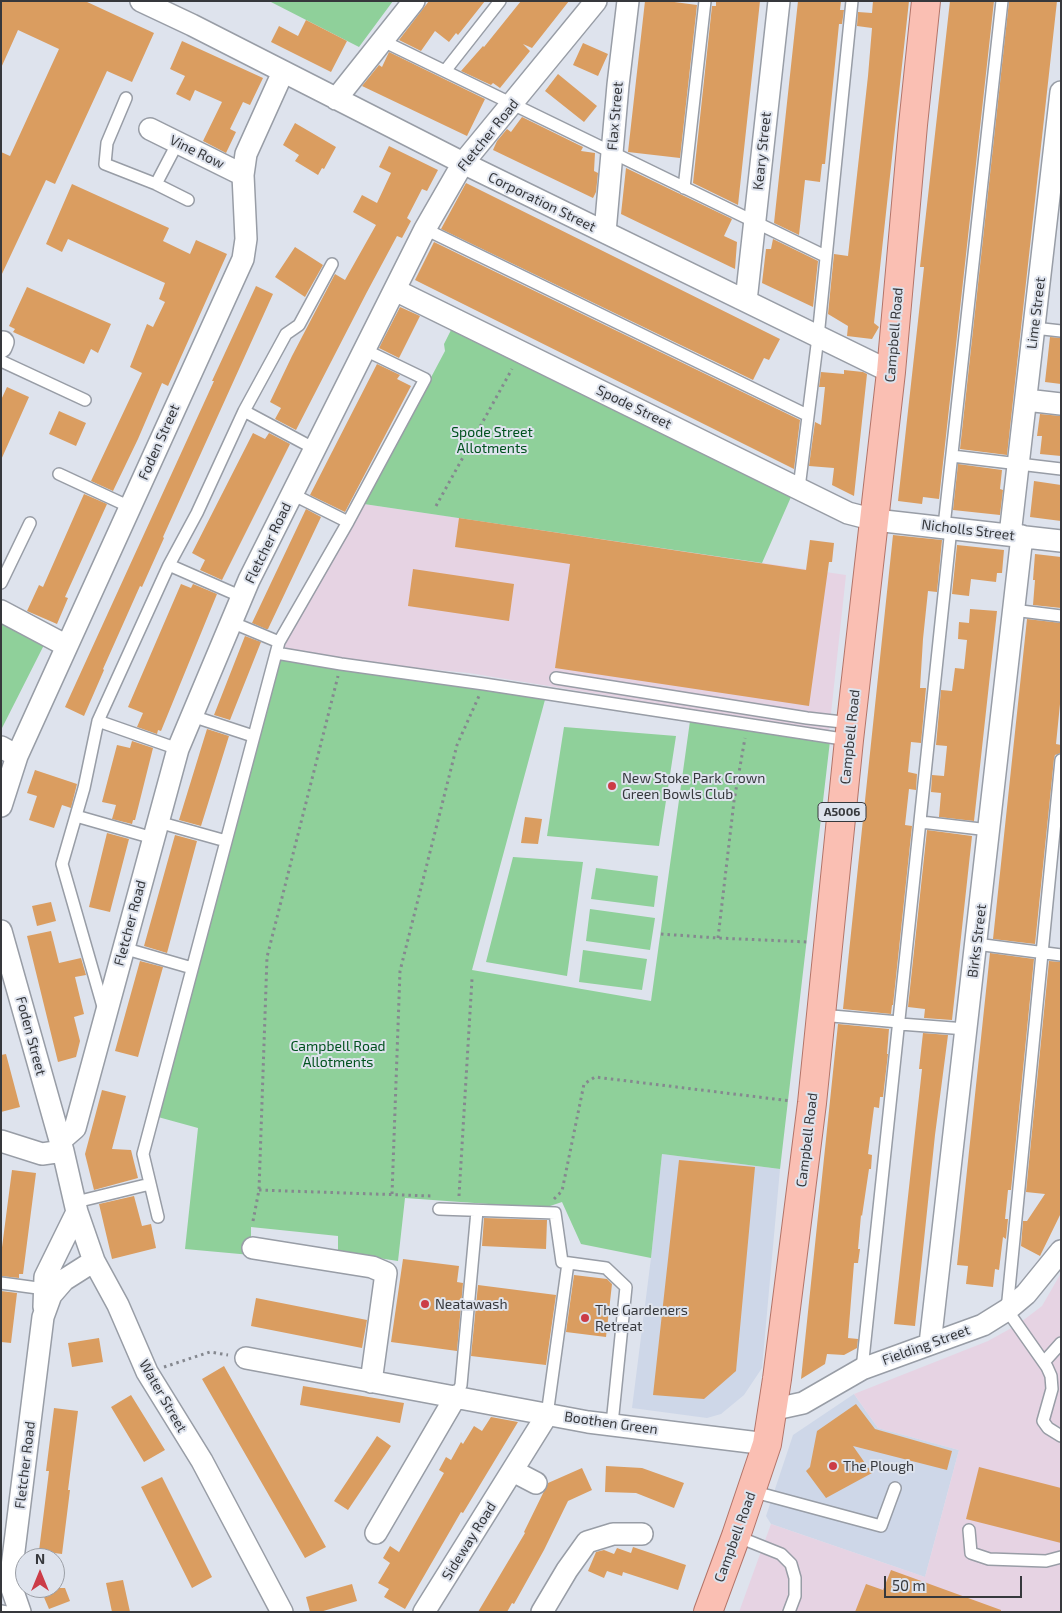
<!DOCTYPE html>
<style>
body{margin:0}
#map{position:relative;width:1062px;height:1613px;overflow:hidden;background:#dee3ed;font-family:"Exo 2",sans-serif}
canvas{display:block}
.frame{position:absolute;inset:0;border:2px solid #36383c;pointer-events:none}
.north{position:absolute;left:15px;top:1548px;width:50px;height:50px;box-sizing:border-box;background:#dee3ed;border:1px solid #9b9fa6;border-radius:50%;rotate:0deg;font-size:14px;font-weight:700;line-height:20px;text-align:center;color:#36383c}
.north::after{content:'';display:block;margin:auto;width:18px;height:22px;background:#cc3c47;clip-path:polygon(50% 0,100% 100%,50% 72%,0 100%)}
.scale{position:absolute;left:884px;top:1576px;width:138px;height:22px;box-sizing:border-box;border:2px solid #36383c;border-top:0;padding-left:6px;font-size:15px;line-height:18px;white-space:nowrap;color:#36383c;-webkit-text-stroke:4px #dee3ed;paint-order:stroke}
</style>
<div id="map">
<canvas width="1062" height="1613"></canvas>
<div class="frame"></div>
<div class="north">N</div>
<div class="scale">50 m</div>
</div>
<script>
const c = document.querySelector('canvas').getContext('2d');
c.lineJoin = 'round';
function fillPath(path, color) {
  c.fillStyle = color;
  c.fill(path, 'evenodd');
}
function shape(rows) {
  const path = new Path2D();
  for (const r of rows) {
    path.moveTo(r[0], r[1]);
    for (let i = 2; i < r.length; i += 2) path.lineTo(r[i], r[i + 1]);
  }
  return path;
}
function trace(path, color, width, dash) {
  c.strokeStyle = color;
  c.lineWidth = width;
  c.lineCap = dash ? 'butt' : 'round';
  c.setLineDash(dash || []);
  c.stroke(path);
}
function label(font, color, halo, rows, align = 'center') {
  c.font = font + ' "Exo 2",sans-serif';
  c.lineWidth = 4;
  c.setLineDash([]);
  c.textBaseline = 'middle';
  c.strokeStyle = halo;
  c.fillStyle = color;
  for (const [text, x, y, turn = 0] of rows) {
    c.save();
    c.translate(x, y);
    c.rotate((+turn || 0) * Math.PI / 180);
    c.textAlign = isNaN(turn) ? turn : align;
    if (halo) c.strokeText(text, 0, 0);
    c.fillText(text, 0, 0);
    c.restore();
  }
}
const built = shape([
 [662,1154,780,1169,762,1368,744,1395,721,1414,707,1418,632,1408,651,1258],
 [854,1394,878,1428,959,1450,925,1577,771,1524,766,1516,793,1435]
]);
const industrial = shape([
 [364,504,846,575,829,732,469,673,324,659,284,650,287,638],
 [1061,1273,1061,1612,739,1612,771,1524,925,1577,959,1450,878,1428,854,1394,988,1341,1017,1325,1042,1306]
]);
const green = shape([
 [269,1,393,1,359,47],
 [451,330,791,497,762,563,364,504,445,351,444,344],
 [1,623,44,645,1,730],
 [279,660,546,696,472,970,651,1001,690,721,830,741,780,1169,662,1154,651,1258,581,1244,562,1202,544,1208,405,1198,398,1261,338,1252,338,1236,251,1227,251,1255,185,1249,198,1128,158,1117],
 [564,727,676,736,659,846,547,836],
 [513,857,583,862,567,976,486,962],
 [596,868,658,876,654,907,591,899],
 [590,909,655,918,650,950,586,941],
 [583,950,647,959,642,990,579,982]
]);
const building = shape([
 [1,1,85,1,154,33,132,82,107,71,55,184,46,180,1,276,1,152,10,156,59,49,18,30,1,68],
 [429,1,485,1,458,35,456,33,449,42,435,31,421,51,399,40],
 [521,1,569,1,532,48,523,44,530,51,500,88,493,83,491,85,461,71,483,46,484,47],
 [645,1,667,1,697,5,680,158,628,152],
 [716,1,760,1,738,205,693,183,712,6,716,6],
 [798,1,841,1,840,10,844,10,842,24,839,24,825,164,822,164,820,182,805,180,799,235,774,223],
 [873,1,909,1,874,323,879,327,872,339,847,336,848,326,828,314,834,254,848,256,868,76,872,28,857,26,858,12,872,13],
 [950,1,994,1,939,499,923,497,922,504,898,501,924,267,920,267],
 [1009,1,1057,1,1007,455,960,449],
 [306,20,347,41,331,72,271,42,279,26,298,36],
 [182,41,263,78,250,105,243,102,230,129,236,132,226,153,203,141,222,102,195,90,190,101,176,94,185,76,170,69],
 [583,43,608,54,598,76,573,65],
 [389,52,485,99,467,136,362,86,379,65,382,67],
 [558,74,597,106,584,122,545,91],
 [522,117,583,147,581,151,595,153,594,171,598,173,596,192,593,198,493,150,497,141,507,129,511,132],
 [295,123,336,147,324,169,322,168,318,175,295,161,299,155,283,145],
 [389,146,438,170,427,191,422,189,407,218,411,221,402,238,397,236,367,292,296,430,275,419,281,408,270,402,292,356,335,274,345,280,376,225,353,212,362,195,377,203,391,173,379,167],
 [626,168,732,219,724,236,737,242,735,269,621,214],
 [466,183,780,339,769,360,764,358,753,380,441,229],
 [72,184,169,228,163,241,190,254,196,240,227,254,168,386,162,383,138,439,113,491,91,481,142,373,130,367,147,324,153,327,165,302,159,299,165,283,68,239,62,252,46,244],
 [773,239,818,261,813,307,762,283,766,249,771,249],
 [434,242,800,420,794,469,415,280],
 [295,247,323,265,305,297,275,277],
 [256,286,273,294,163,537,164,538,142,587,140,586,103,669,104,670,84,716,65,707,214,381,212,381],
 [27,287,111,324,98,353,91,349,84,364,13,332,15,329,9,326],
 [400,307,420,316,399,358,379,348],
 [1050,337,1061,338,1061,384,1045,382],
 [377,364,400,375,397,379,411,386,345,512,310,495],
 [844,370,863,372,867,374,854,496,832,485,834,468,809,466,815,422,821,425,825,387,819,387,821,372,844,374],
 [7,387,29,397,1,460,1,400],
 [59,411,86,423,76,446,49,434],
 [1040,414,1061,416,1061,456,1040,454,1042,436,1037,436],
 [253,433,265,439,269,433,290,444,222,580,200,570,205,560,192,553],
 [958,464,1002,470,1000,489,1003,490,1000,515,953,510],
 [1034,481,1061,485,1061,521,1030,517],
 [84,494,107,504,65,597,68,598,57,624,27,611,39,585,43,587],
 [306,509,321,517,268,629,266,629,252,623],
 [459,518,806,570,810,540,834,543,832,562,829,562,809,706,555,668,570,564,455,547],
 [893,535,942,540,937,592,928,591,923,639,920,688,926,688,921,743,911,742,908,772,917,774,916,790,909,789,905,825,912,826,893,1005,892,1005,891,1014,843,1009],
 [957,545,1004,550,1002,573,997,573,996,582,971,579,969,596,952,594],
 [1035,554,1061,557,1061,608,1033,605,1035,580,1033,580],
 [413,569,514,584,509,621,408,606],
 [181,584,191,588,193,584,217,594,161,731,158,730,157,734,137,727,143,713,128,707],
 [970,609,997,611,974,821,939,817,941,793,931,792,932,775,944,776,947,746,936,745,941,690,952,691,955,668,964,669,967,640,958,639,959,622,969,623],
 [1027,619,1061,623,1061,694,1056,744,1061,745,1061,753,1055,755,1054,759,1035,944,993,939],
 [245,636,261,642,230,720,214,715],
 [207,729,229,736,201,826,179,820],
 [132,741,153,748,135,820,133,820,132,824,112,819,116,805,102,802,117,745,130,748],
 [35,770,77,784,71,808,62,805,54,828,29,820,37,796,27,793],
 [525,817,542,819,538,844,521,843],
 [927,830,972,836,952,1020,924,1018,925,1009,908,1007],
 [107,833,129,839,110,912,89,907],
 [175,835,197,841,167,953,144,946],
 [51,902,56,921,37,926,32,906],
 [51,931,59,963,81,958,86,975,75,977,84,1014,74,1017,80,1041,76,1057,58,1062,27,936],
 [990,953,1034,959,1011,1190,1008,1190,1005,1219,1008,1219,1006,1239,1003,1237,999,1270,995,1269,993,1287,966,1284,968,1266,957,1265],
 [140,961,163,967,138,1057,115,1051],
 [1049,961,1061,962,1061,1213,1040,1256,1021,1246,1023,1221,1027,1221,1045,1194,1026,1192],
 [838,1024,889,1029,887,1054,888,1054,883,1097,880,1097,879,1108,874,1107,868,1154,872,1155,871,1169,869,1169,862,1216,861,1215,858,1249,860,1249,858,1263,854,1263,848,1338,858,1339,857,1348,844,1355,827,1354,825,1364,801,1379],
 [923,1033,948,1035,935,1135,915,1326,894,1324,922,1069,919,1069],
 [6,1054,20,1107,1,1112,1,1055],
 [102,1090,126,1096,112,1149,131,1150,138,1178,94,1190,85,1154],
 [679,1160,755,1167,736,1371,704,1399,653,1395],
 [12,1170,36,1173,23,1274,19,1274,19,1278,1,1276,1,1255],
 [134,1196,142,1226,151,1224,156,1248,112,1259,99,1204],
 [484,1218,547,1220,546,1249,482,1246],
 [403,1259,459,1266,457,1282,463,1283,457,1351,391,1342],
 [574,1275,607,1279,612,1284,606,1337,566,1332],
 [478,1285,556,1295,546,1365,471,1356],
 [1,1291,17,1293,11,1343,1,1342],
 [256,1298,367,1320,362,1348,251,1326],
 [99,1338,103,1362,72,1367,68,1343],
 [224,1366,326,1547,305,1558,202,1379],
 [303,1386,404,1403,400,1423,300,1405],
 [131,1395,165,1450,144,1462,111,1407],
 [856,1404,875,1429,952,1451,947,1470,853,1446,872,1473,826,1498,806,1471,810,1467,817,1431],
 [54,1408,78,1411,68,1490,70,1490,62,1554,39,1551,49,1471,46,1471],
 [491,1417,518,1422,463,1513,461,1512,405,1609,384,1597,389,1589,378,1583,390,1563,383,1558,390,1546,399,1552,444,1473,439,1470,446,1457,451,1460,461,1442,463,1444,474,1426,482,1431],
 [377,1436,391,1446,348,1510,334,1501],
 [606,1466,642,1468,684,1483,674,1508,636,1493,605,1492],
 [979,1467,1061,1488,1061,1543,966,1519],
 [582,1468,592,1490,568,1501,544,1550,514,1604,512,1603,507,1612,478,1612,525,1533,524,1532,548,1483],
 [162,1477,212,1577,192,1588,141,1487],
 [633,1547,686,1565,678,1590,623,1572,622,1576,607,1571,604,1578,588,1571,596,1552,604,1550,614,1554,617,1548,631,1553],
 [891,1570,1001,1610,1001,1612,855,1612,866,1584,883,1590],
 [123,1580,130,1612,112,1612,106,1583],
 [352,1584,357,1601,320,1612,310,1612,306,1597],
 [40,1588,65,1588,70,1601,49,1609]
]);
const path = shape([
 [436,506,512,369],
 [661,934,718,938,808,942],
 [718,938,734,801,745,738],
 [259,1190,432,1196],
 [392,1194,400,971,457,745,479,696],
 [459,1196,472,979],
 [554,1199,562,1191,584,1084,595,1077,791,1101],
 [253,1221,259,1190,267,957,338,676],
 [164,1367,210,1352,228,1355]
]);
const lane = shape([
 [383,41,825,256],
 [445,71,500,1],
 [126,98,107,143,105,164,156,184,188,200],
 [156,184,178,142],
 [684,188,705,1],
 [425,229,807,415],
 [1034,328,1061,331],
 [1,361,85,400],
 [244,411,315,449],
 [952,456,1061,469],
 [59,474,130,507],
 [799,488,818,337,852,1],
 [292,494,348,522],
 [944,526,1002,1],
 [169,565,242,597],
 [1,583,30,523],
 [1013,610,1061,616],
 [231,622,279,642],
 [276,653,341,664,484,684,849,740],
 [556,678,807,718,851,723],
 [192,716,253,736],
 [98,721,178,749],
 [1061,760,1007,1310,1047,1367,1051,1376,1052,1389,1043,1421,1048,1428,1061,1436],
 [76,816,153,838],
 [158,822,226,841],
 [921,822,989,830],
 [976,944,1061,955],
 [123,948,192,968],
 [104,1010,62,864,84,788,98,721,169,565,197,513,244,411,286,334,299,325,332,264],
 [821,1015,899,1022],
 [900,1024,966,1029],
 [76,1202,150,1184],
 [439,1209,555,1213,562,1262,606,1268,626,1287,612,1424],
 [158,1217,143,1154,279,642,348,522,425,379,365,350],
 [1,1283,45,1289],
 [1044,1362,1061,1343],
 [862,1369,951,528],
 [456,1396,461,1385,477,1211],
 [547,1415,568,1263],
 [751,1491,881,1526,895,1488],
 [969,1530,971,1553,989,1559,1046,1561,1061,1557],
 [736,1536,781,1554,791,1564,795,1578,795,1596,789,1612],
 [1,1611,7,1612]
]);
const street = shape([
 [141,1,192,25,463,163,891,372],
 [336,99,414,1],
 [150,129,243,175],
 [605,232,618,85,628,1],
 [395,290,848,513,875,520,1061,541],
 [746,301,779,1],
 [1,347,3,342],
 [1026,400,1061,404],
 [1010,535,1061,92],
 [1,611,67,646],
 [1,747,17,756],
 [1,806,17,756,243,259,246,239,243,175,246,154,283,72],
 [1,931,63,1151,77,1212,94,1261,118,1305,147,1372,202,1461,282,1612],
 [1,1141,42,1154,63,1151],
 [60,1141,75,1128,178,749,249,580,425,229,463,163,596,1],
 [253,1248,372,1267,386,1273,371,1382],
 [44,1307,45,1277,77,1212],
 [930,1344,1022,536],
 [246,1358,588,1422,767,1444],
 [771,1410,803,1403,862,1369,983,1325,1007,1310,1026,1294,1061,1251],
 [513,1471,536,1483],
 [376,1533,456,1396],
 [20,1612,10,1583,43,1317,51,1295,64,1280,94,1261],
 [424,1612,547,1415],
 [542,1612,567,1570,587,1542,613,1534,642,1534]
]);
const primary = shape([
 [708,1612,736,1536,767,1444,777,1379,812,1103,849,740,891,372,913,125,926,1]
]);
const markers = [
 [612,786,5,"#cc3c47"],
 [425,1304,5,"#cc3c47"],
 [585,1318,5,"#cc3c47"],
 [833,1466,5,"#cc3c47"]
];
const shields = [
 [842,812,48]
];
const shieldNames = [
 ["A5006",842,812]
];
const streetNames = [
 ["Flax Street",615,116,-85],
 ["Fletcher Road",488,135,-51],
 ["Keary Street",762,151,-84],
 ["Vine Row",197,152,26],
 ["Corporation Street",542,202,26],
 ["Lime Street",1036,313,-83],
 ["Campbell Road",894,335,-85],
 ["Spode Street",634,407,26],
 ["Foden Street",159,442,-66],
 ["Nicholls Street",968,530,7],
 ["Fletcher Road",268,543,-64],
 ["Campbell Road",850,737,-84],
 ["Fletcher Road",130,923,-75],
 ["Birks Street",977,941,-83],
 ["Foden Street",31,1036,75],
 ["Campbell Road",807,1140,-83],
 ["Fielding Street",926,1345,-20],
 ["Water Street",163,1396,60],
 ["Boothen Green",611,1423,8],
 ["Fletcher Road",25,1465,-83],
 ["Campbell Road",735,1537,-70],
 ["Sideway Road",469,1541,-58]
];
const parkNames = [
 ["Spode Street",492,432],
 ["Allotments",492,448],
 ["Campbell Road",338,1046],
 ["Allotments",338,1062]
];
const poiNames = [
 ["New Stoke Park Crown",622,778],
 ["Green Bowls Club",622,794],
 ["Neatawash",435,1304],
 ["The Gardeners",595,1310],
 ["Retreat",595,1326],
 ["The Plough",843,1466]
];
fillPath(built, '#ced7e8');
fillPath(industrial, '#e6d3e3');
fillPath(green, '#8fd09a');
fillPath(building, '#da9d60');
trace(lane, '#989da6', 14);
trace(street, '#989da6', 24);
trace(primary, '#b37468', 30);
trace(path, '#85888f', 3, [2.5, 4]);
trace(lane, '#fff', 11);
trace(street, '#fff', 21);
trace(primary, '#fabfb3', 28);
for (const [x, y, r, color] of markers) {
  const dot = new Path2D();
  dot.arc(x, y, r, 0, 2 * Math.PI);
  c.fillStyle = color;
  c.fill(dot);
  trace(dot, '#dee3ed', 2);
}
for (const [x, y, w] of shields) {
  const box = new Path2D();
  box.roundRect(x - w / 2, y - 9.5, w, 19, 4);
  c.fillStyle = '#dee3ed';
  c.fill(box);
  trace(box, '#36383c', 1);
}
label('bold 12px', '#36383c', null, shieldNames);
label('14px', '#36383c', '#dee3ed', streetNames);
label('14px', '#00511e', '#dee3ed', parkNames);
label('14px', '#36383c', '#dee3ed', poiNames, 'left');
</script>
